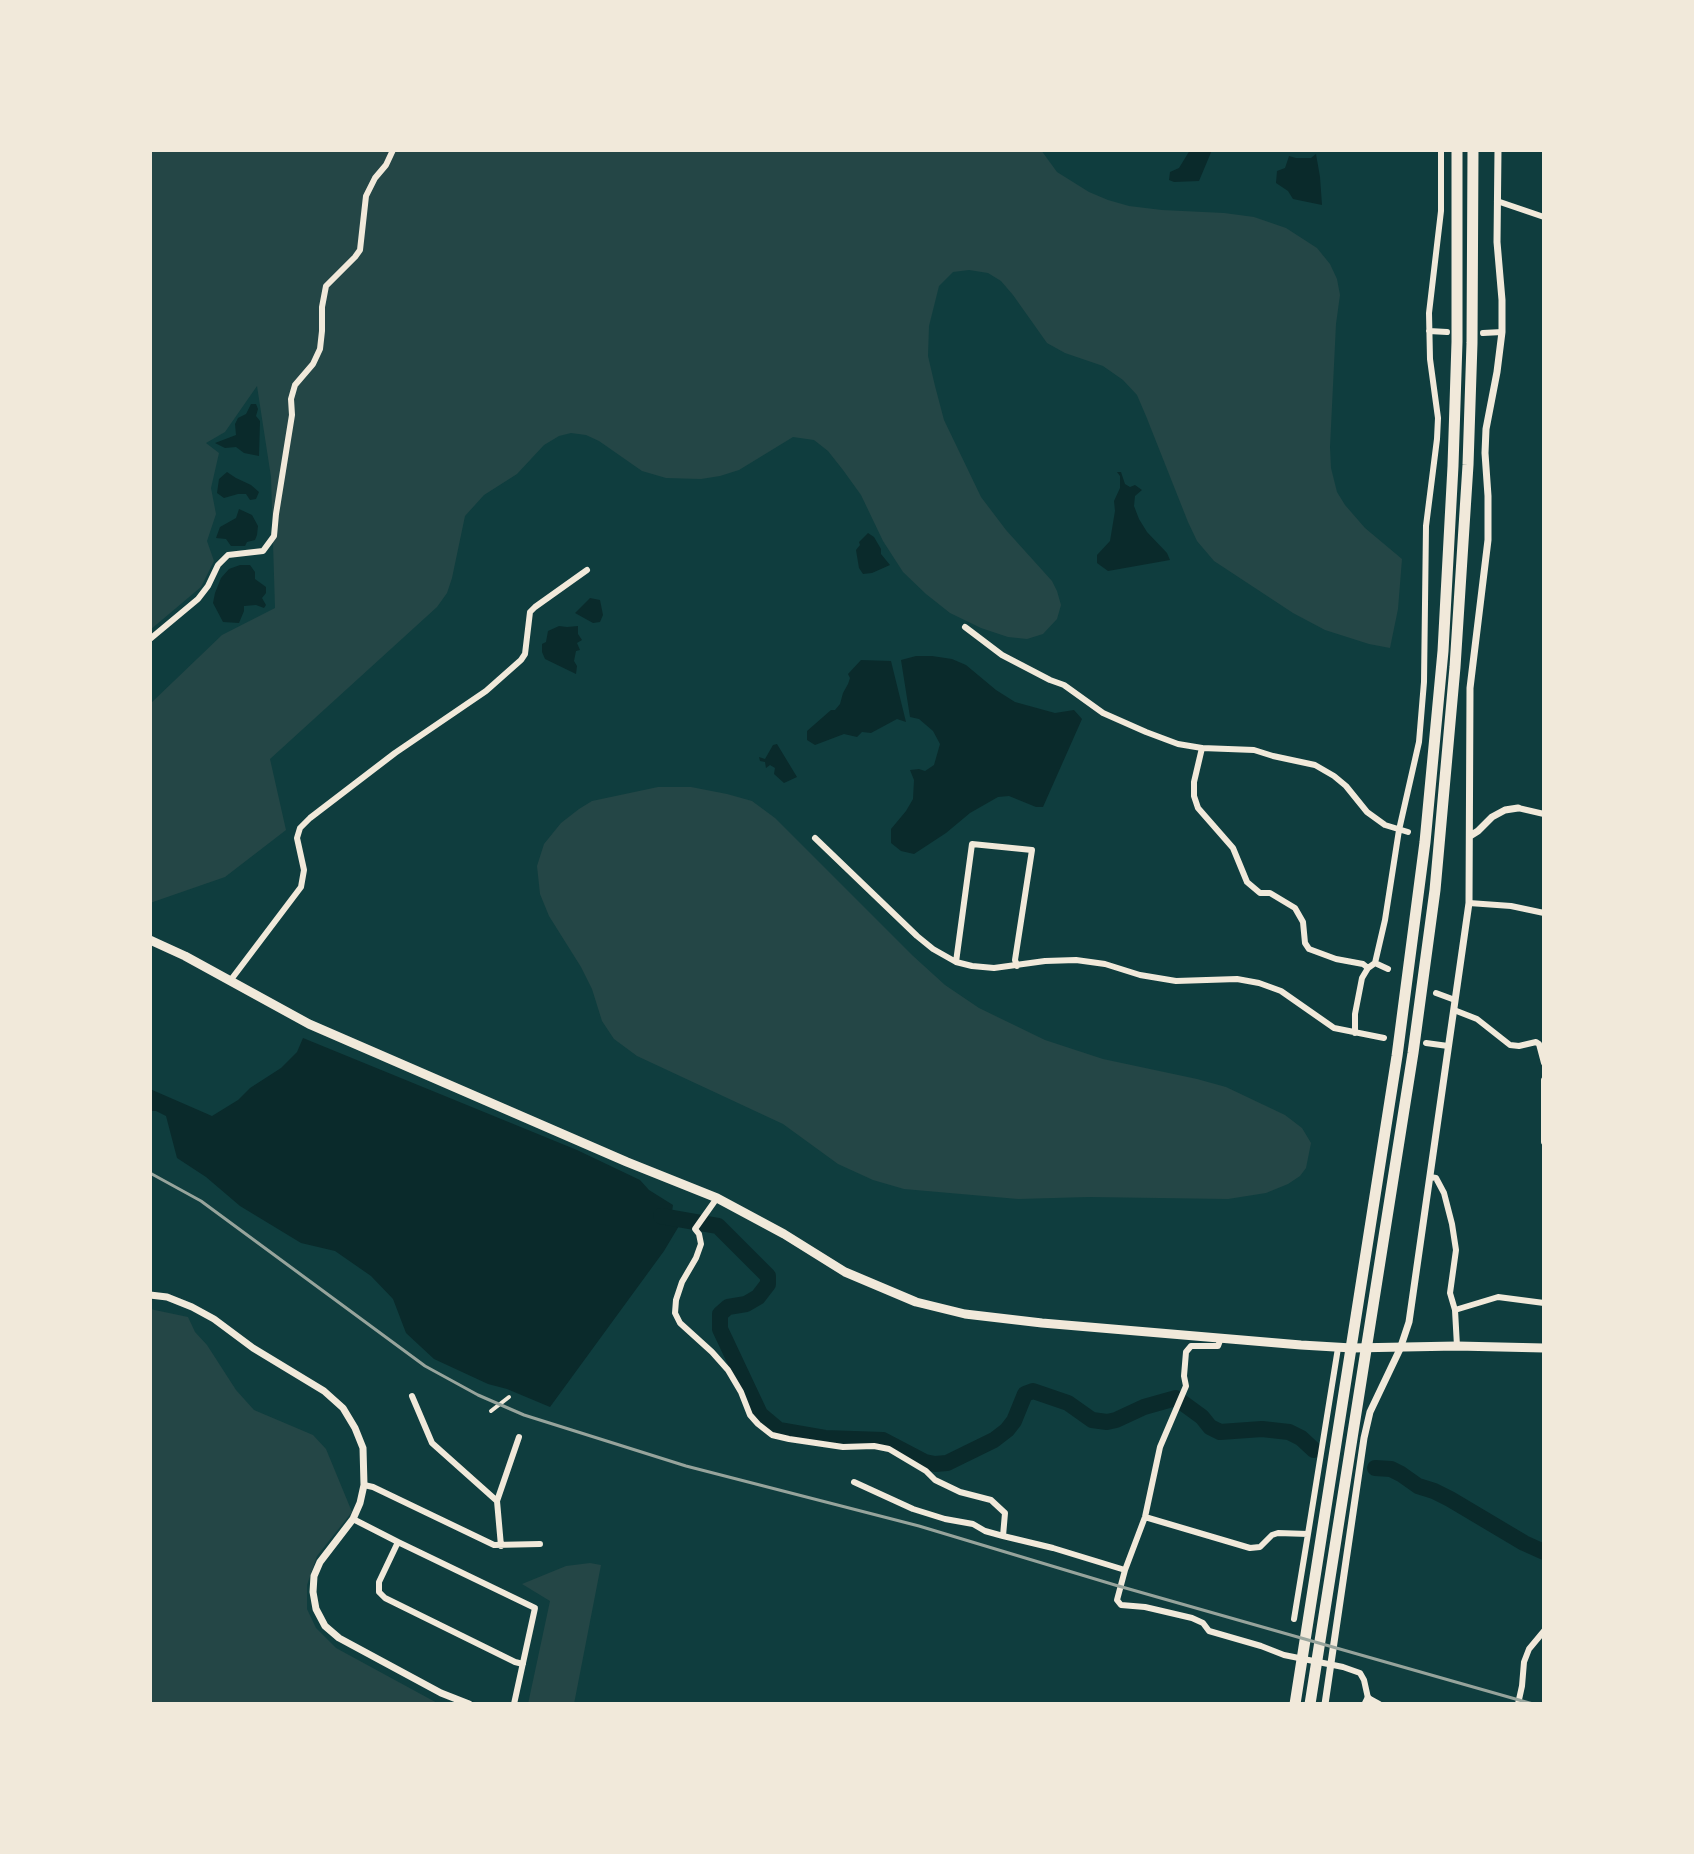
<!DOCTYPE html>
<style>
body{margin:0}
#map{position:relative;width:1694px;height:1854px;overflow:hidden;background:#0f3d3e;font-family:"Open Sans",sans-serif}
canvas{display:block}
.frame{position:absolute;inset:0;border:152px solid #f1e9da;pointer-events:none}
</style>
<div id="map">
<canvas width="1694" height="1854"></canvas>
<div class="frame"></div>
</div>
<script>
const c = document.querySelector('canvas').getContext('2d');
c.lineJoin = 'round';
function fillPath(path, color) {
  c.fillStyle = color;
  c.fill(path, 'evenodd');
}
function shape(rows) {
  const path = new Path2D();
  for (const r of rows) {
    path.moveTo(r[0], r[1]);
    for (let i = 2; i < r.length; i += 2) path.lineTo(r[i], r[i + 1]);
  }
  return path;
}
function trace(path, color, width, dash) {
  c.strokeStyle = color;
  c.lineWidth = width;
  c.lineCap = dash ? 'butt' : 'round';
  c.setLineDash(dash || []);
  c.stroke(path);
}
const green = shape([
 [150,150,1041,150,1057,172,1089,192,1108,200,1129,206,1162,210,1224,213,1254,217,1286,228,1317,248,1330,264,1337,279,1340,295,1336,324,1330,447,1331,468,1337,492,1345,505,1365,528,1402,559,1398,609,1390,648,1369,644,1325,630,1293,613,1214,561,1197,541,1188,522,1146,416,1137,395,1123,380,1103,366,1065,353,1047,343,1013,295,1001,281,988,273,969,270,953,272,939,286,929,326,928,356,935,386,944,420,981,497,1006,530,1052,581,1057,591,1061,605,1057,619,1043,634,1027,639,1008,637,981,628,950,613,926,594,903,572,883,541,861,495,843,470,828,451,814,440,793,437,739,470,720,476,701,479,666,478,642,471,599,441,586,435,571,433,559,436,544,445,517,474,484,495,465,516,452,578,447,593,437,607,270,759,286,830,225,877,150,903,150,704,222,635,275,608,271,477,257,386,225,432,206,443,219,453,211,488,216,514,207,541,214,561,201,587,150,630],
 [658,787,691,787,727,794,752,801,775,818,912,955,945,985,979,1008,1045,1040,1103,1059,1197,1079,1226,1087,1285,1115,1302,1128,1311,1143,1306,1168,1300,1176,1288,1184,1266,1193,1228,1199,1089,1197,1018,1199,904,1189,873,1180,838,1164,783,1124,637,1056,614,1039,602,1021,592,989,581,967,549,916,540,894,537,866,544,844,561,823,579,809,592,801],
 [150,1309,188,1317,195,1332,207,1345,236,1390,254,1410,313,1435,326,1449,352,1512,317,1556,307,1585,307,1609,316,1628,336,1648,439,1704,150,1704],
 [590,1563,601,1565,574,1704,528,1704,550,1601,522,1584,566,1566]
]);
const water = shape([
 [1190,150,1212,150,1199,181,1174,182,1169,180,1170,172,1179,168],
 [1316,154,1320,177,1322,205,1293,199,1288,191,1276,183,1277,171,1285,168,1289,156,1296,158,1311,158],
 [251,404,256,404,258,409,256,416,260,421,259,456,244,453,236,447,225,448,215,443,236,435,235,424,238,418,246,414],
 [227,472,236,478,251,485,259,492,256,499,250,500,246,494,238,494,224,498,217,493,219,479],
 [1117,472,1121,472,1125,484,1130,487,1135,485,1142,490,1135,496,1134,506,1139,519,1147,532,1167,553,1170,560,1108,571,1097,563,1097,555,1110,541,1115,511,1114,501,1120,488,1120,476],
 [239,509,252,515,258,526,257,535,255,540,247,542,245,546,231,546,226,539,216,538,220,527,236,518],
 [868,533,874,537,881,549,881,554,890,565,872,573,863,574,859,568,856,550,860,545,859,542],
 [240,565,250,565,255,572,255,579,266,587,266,593,262,598,266,605,264,608,256,605,244,606,244,611,239,623,223,622,213,603,215,593,221,578,229,569],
 [590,598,600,600,603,615,600,622,593,623,575,613],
 [559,626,567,627,578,626,578,634,582,640,577,643,580,650,576,651,574,661,577,666,576,674,545,659,542,652,542,644,546,642,548,631],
 [916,656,932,656,952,659,966,665,996,690,1015,702,1055,713,1074,710,1082,719,1043,807,1036,807,1009,796,998,797,970,813,946,833,914,854,901,851,891,843,891,829,906,811,913,799,914,780,910,770,919,769,925,771,934,765,940,744,933,731,919,719,910,717,901,660],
 [861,660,891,661,906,722,897,719,871,733,862,732,857,737,844,734,815,745,807,740,807,731,831,710,835,710,840,704,843,693,848,684,850,678,848,674],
 [777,744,797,777,784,783,774,774,775,768,770,765,766,768,765,762,760,761,759,757,765,759,773,745],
 [303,1038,577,1150,640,1180,649,1190,673,1205,672,1212,682,1221,664,1251,550,1407,507,1389,488,1384,434,1359,406,1333,393,1299,371,1276,335,1251,301,1243,240,1206,206,1177,177,1158,166,1116,156,1111,150,1111,150,1089,212,1116,238,1100,250,1088,281,1068,297,1052]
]);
const river = shape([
 [661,1216,718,1226,768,1276,768,1284,758,1297,746,1304,728,1307,720,1314,720,1329,760,1414,779,1430,825,1438,883,1440,925,1462,935,1464,947,1463,994,1440,1007,1430,1014,1421,1025,1394,1033,1391,1068,1403,1092,1420,1107,1422,1116,1420,1144,1407,1176,1398,1202,1417,1210,1427,1220,1432,1262,1429,1289,1432,1301,1438,1314,1450],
 [1375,1468,1391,1469,1401,1474,1418,1486,1434,1491,1450,1499,1524,1543,1544,1552]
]);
const pedestrian = shape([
 [491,1411,509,1397]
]);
const minor = shape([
 [1497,201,1544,217],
 [1429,331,1447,332],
 [1483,333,1502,332],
 [965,627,1002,655,1050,680,1064,685,1103,713,1146,732,1178,744,1202,748,1254,750,1273,756,1315,765,1334,776,1346,786,1367,812,1385,825,1408,832],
 [150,639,198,599,208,586,218,565,228,555,263,551,274,536,276,514,292,415,291,399,295,385,313,364,320,349,322,331,322,307,326,286,355,257,360,250,366,196,375,178,386,165,393,150],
 [1202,748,1194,782,1194,796,1198,808,1233,848,1247,882,1260,893,1270,893,1295,908,1303,922,1305,943,1309,949,1336,959,1363,964,1368,968],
 [1518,808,1544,814],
 [815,838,917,936,933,949,956,962,972,966,994,968,1045,961,1076,960,1105,964,1140,975,1176,981,1237,979,1259,983,1281,991,1334,1028,1384,1038],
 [1469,903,1511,906,1544,913],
 [956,962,972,844,1032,850,1015,960,1017,966],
 [1375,963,1388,969],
 [230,981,301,887,304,870,297,838,300,828,310,818,395,753,486,691,521,660,525,654,530,612,535,607,587,570],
 [1436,993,1455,1000],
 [1454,1010,1477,1019,1510,1045,1519,1046,1536,1042,1539,1044,1544,1063],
 [1355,1033,1355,1014,1362,978,1368,968,1375,963,1385,920,1399,830,1419,742,1424,682,1426,526,1437,439,1438,418,1430,359,1429,313,1441,211,1441,150],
 [1426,1043,1448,1046],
 [1544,1080,1544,1142],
 [1430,1177,1436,1178,1444,1193,1452,1224,1456,1250,1450,1293,1455,1310,1457,1346],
 [717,1198,695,1229,699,1234,701,1244,696,1258,682,1282,676,1300,675,1313,680,1323,712,1352,728,1370,741,1392,750,1415,758,1424,772,1435,789,1439,843,1447,874,1446,889,1449,926,1471,935,1480,960,1492,991,1500,1005,1513,1003,1536,1053,1548,1125,1570],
 [1455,1310,1498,1297,1544,1303],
 [1221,1338,1218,1346,1191,1346,1186,1352,1184,1376,1186,1386,1160,1447,1145,1517,1125,1570,1117,1600,1121,1605,1145,1607,1192,1618,1203,1623,1209,1631,1261,1646,1284,1655,1343,1667,1360,1673,1364,1680,1368,1698,1379,1704],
 [412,1396,432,1443,497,1501,501,1546],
 [854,1482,913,1509,945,1519,973,1524,985,1531,1003,1536],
 [364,1485,373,1487,494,1545,540,1544],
 [497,1501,519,1437],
 [1145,1517,1250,1548,1260,1547,1272,1535,1278,1533,1308,1534,1338,1348],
 [353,1519,398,1542,379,1582,379,1592,385,1598,515,1662,523,1664],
 [398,1542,535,1608,514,1704],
 [1294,1619,1308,1534],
 [1518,1704,1522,1686,1524,1662,1529,1649,1544,1631]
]);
const tertiary = shape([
 [1470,836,1478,831,1492,817,1505,810,1518,808],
 [150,1295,167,1297,192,1307,214,1319,253,1348,324,1391,343,1408,355,1428,363,1448,364,1485,360,1503,353,1519,320,1562,314,1576,313,1592,316,1609,325,1626,339,1638,441,1693,469,1704],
 [1325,1704,1364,1438,1370,1412,1400,1349,1409,1322,1469,903,1470,688,1488,540,1488,496,1485,453,1486,429,1497,372,1502,332,1502,300,1497,242,1498,150],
 [1365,1704,1368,1698]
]);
const primary = shape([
 [150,940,185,956,309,1024,627,1162,717,1198,784,1234,845,1272,916,1302,965,1314,1042,1323,1301,1345,1352,1348,1457,1346,1544,1348]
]);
const motorway = shape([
 [1295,1704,1397,1056,1425,842,1443,651,1453,466,1457,342,1457,150],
 [1310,1704,1413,1053,1435,890,1455,667,1468,465,1472,343,1473,150]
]);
const rail = shape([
 [150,1173,201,1201,425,1366,478,1395,524,1415,686,1466,919,1526,1115,1585,1533,1704]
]);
fillPath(green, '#244646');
fillPath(water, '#0a2a2b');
trace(river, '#0a2a2b', 16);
trace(pedestrian, '#f1e9da', 4);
trace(minor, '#f1e9da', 6);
trace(tertiary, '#f1e9da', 7);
trace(primary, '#f1e9da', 9);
trace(motorway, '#f1e9da', 11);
trace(rail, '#97a49c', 3);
</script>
